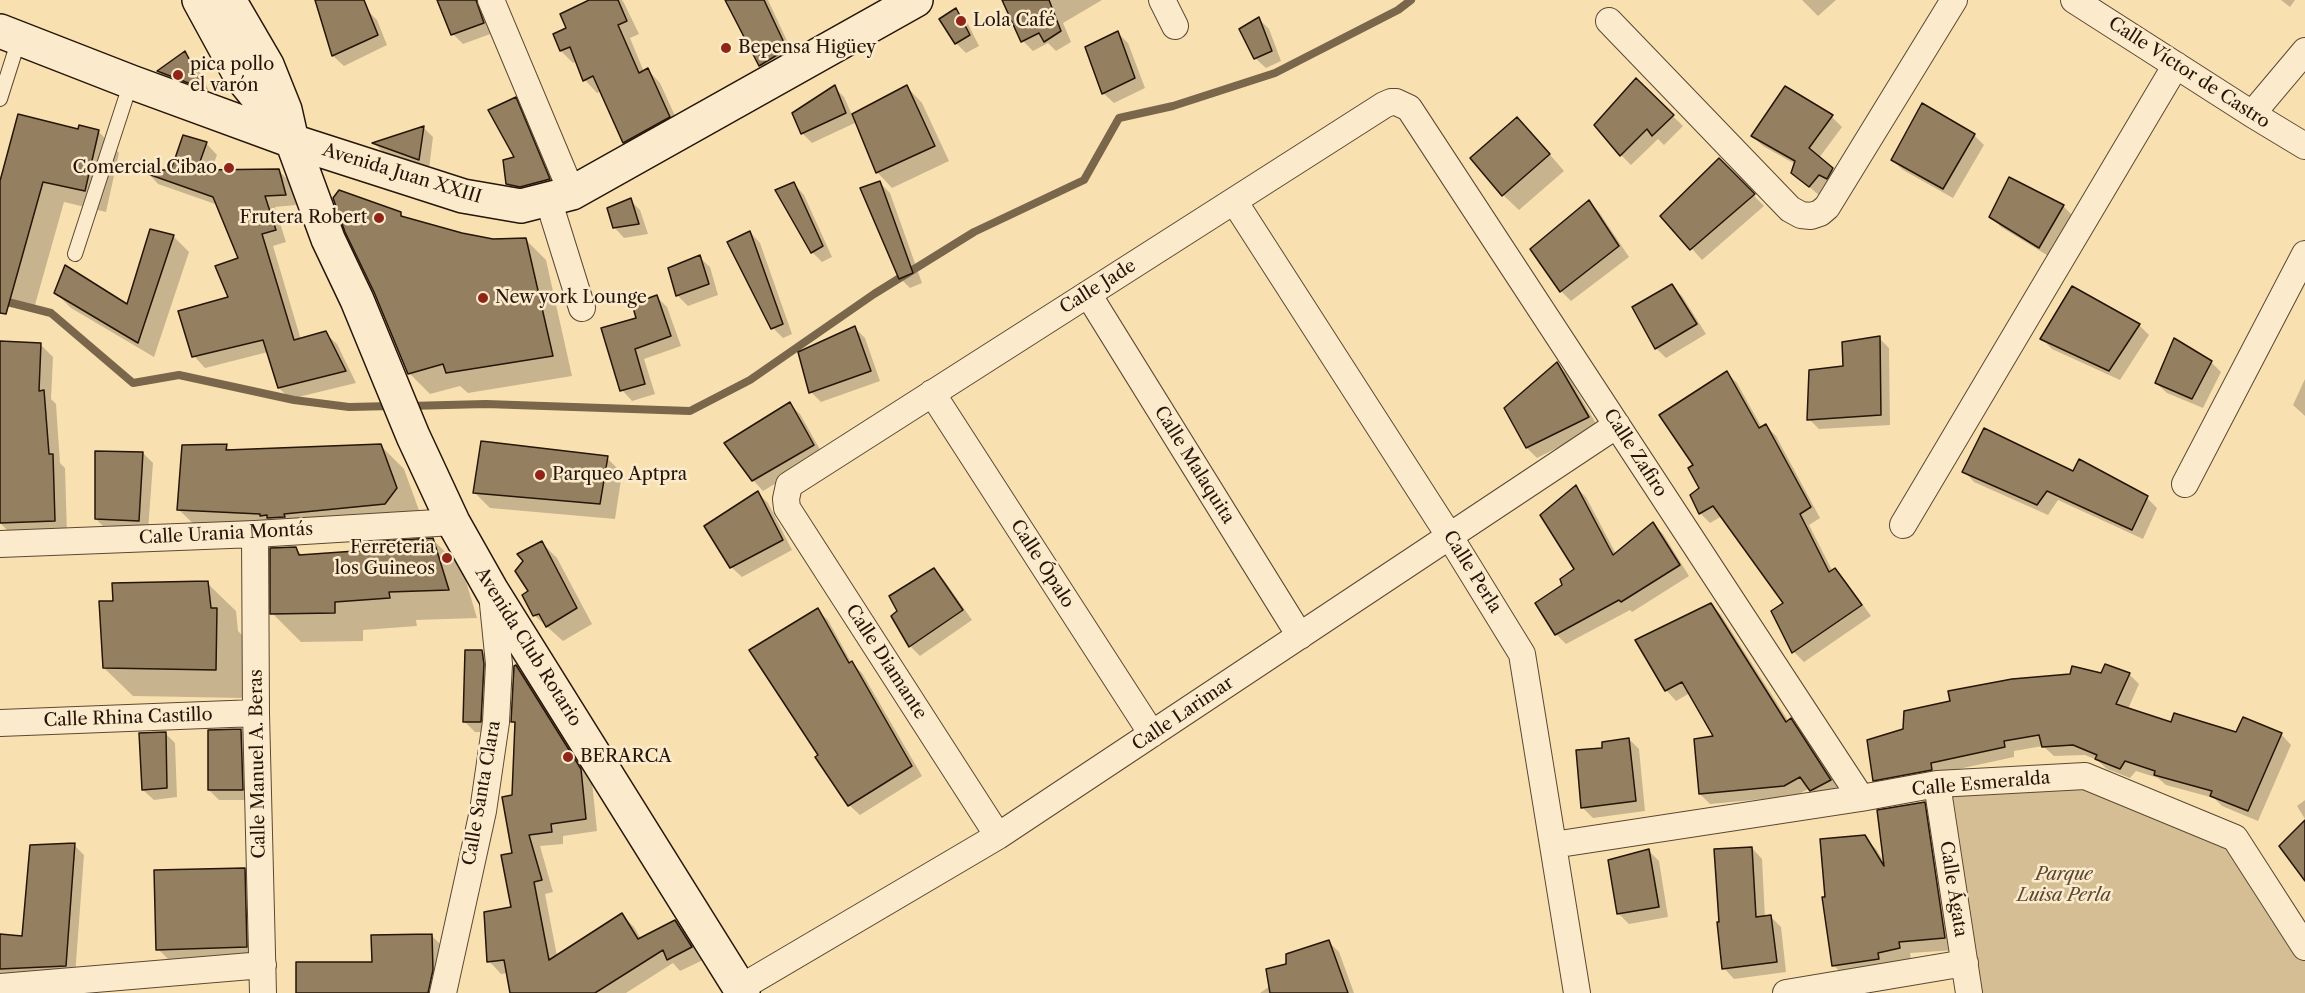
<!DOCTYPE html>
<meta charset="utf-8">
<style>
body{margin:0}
canvas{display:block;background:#f9e0b0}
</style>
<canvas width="2305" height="993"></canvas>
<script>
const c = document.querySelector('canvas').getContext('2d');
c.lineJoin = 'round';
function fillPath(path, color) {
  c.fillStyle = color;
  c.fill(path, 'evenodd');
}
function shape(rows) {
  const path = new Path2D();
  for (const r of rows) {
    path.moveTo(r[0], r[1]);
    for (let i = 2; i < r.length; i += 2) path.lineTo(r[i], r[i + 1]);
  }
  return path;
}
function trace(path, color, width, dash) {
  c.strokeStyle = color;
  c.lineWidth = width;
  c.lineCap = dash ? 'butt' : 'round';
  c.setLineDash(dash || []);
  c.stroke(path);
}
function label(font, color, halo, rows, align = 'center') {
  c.font = font + ' "Libre Caslon Text",serif';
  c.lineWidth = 5;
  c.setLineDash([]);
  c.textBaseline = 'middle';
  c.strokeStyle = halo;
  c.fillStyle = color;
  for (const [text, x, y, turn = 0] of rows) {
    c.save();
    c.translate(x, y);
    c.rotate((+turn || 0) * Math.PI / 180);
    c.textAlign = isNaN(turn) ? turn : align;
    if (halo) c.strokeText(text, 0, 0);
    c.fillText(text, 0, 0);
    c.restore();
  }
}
const green = shape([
 [2085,776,2235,838,2305,947,2305,993,1972,993,1937,784]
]);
const shadow = shape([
 [314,0,362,0,367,10,377,20,387,45,344,66,333,56,319,8],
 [437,0,488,0,493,33,463,44,453,34],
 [592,0,622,0,624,3,639,34,630,38,644,72,648,70,660,83,681,129,637,154,624,142,601,91,597,93,585,80,577,61,573,63,561,51],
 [727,0,768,0,796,60,771,76,761,65],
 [1003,0,1102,0,1063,23,1071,42,1056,51,1048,43,1033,51,1023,41],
 [1802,0,1836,0,1818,16],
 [2281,0,2295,0,2290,7],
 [956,10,966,20,979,46,966,53,956,43],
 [1259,19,1269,29,1281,61,1266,68,1255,58],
 [1118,33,1128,43,1145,88,1114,103,1103,93],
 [185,53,195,63,212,97,169,81,159,72],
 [1636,80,1683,126,1664,145,1658,139,1631,165,1621,155],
 [834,87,844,97,852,115,907,87,922,103,949,161,892,188,877,172,857,122,812,143,802,133],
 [1786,88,1832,117,1842,127,1819,158,1843,179,1820,196,1793,173,1795,164,1763,146,1752,136],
 [515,99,525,109,559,189,518,194,507,184,516,158],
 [423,127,433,137,429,169,384,153,375,144],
 [98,131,119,153,106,212,64,202,33,312,0,305,0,187],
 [1533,135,1564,171,1519,210,1503,195],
 [1974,135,1984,145,1953,198,1903,170,1892,160],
 [206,143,217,155,211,171,279,171,290,182,296,205,275,207,286,242,273,246,301,340,325,333,337,344,356,383,290,399,279,388,268,352,205,368,194,356,230,298,240,259,218,205,158,184,147,172,172,172],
 [1719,160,1764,206,1702,260,1663,216],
 [880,183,890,193,922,283,910,288,900,278],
 [794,184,804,195,832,257,822,262,812,252],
 [630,200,640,210,648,234,624,238,614,227],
 [1589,202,1599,212,1629,257,1571,301,1561,291],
 [2063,206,2073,216,2050,257,2001,227,1991,217],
 [400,214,405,219,461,235,493,241,525,239,546,260,572,376,468,393,460,386,430,394,409,373],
 [750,232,760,243,792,334,783,338,773,328],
 [173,236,189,252,154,357,71,308,56,293,128,306],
 [699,257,710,267,718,295,688,306,678,296,670,269],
 [1672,286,1682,296,1706,334,1666,358,1656,348],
 [657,297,667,307,681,346,644,359,655,394,632,401,622,390,638,319],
 [2139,325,2149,335,2120,380,2052,349,2042,339],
 [855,328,865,338,880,381,821,402,811,392],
 [1879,338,1889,348,1890,425,1819,429,1809,419,1845,367],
 [0,343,40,344,53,357,51,399,56,404,60,463,65,468,67,534,12,535,0,523],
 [2211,362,2221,372,2203,408,2167,393,2156,383],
 [1557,364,1567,374,1598,427,1537,458,1527,448,1506,408],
 [1727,373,1737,383,1762,428,1766,426,1776,436,1820,518,1809,525,1833,572,1835,570,1845,580,1871,616,1804,662,1794,652,1773,611,1785,603,1722,516,1710,523,1700,513,1701,489,1695,466],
 [2305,379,2305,416,2293,405],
 [790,404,800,414,823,455,763,491,753,480],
 [380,445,404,469,420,513,203,533,179,510,226,446,231,451],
 [143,453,153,463,148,531,106,529,96,519],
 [607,458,622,473,615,519,490,508,475,493],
 [1964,471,2073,473,2147,498,2157,508,2143,539,2058,500,2048,515,1974,482],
 [1576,487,1586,497,1616,554,1652,524,1663,534,1689,576,1632,612,1630,610,1566,644,1556,634,1564,586,1577,570],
 [758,493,768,503,792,550,742,577,731,567],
 [433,540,462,568,477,618,416,620,417,626,363,630,363,641,301,642,272,613,295,548,303,556,386,550],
 [542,543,557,558,592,624,563,641,534,615,530,591],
 [934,570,944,580,972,620,920,656,910,646,899,611],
 [207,583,236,611,238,631,245,638,244,698,133,696,104,668,114,602],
 [1711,604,1721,615,1789,722,1791,720,1801,730,1840,791,1822,800,1810,788,1795,796,1710,804,1700,794,1716,737,1690,693,1676,701,1666,690],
 [817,610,828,620,851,662,862,673,922,776,860,815,849,805,820,755],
 [482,651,492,661,491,732,475,732,465,722],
 [516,667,528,679,592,782,597,831,563,836,563,844,540,846,553,892,545,894,557,956,622,915,634,927,641,939,675,922,687,934,703,960,680,971,673,963,626,993,512,993,508,973,501,974,489,961,512,908,517,725,513,721],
 [2129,674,2139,684,2128,709,2172,724,2237,733,2281,734,2291,745,2258,821,2222,806,2214,798,2166,785,2158,778,2136,771,2130,778,2107,769,2097,760,2085,755,2054,756,2043,746,2014,751,2014,757,1940,773,1885,790,1874,780,2102,675],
 [241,730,251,740,253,800,219,800,209,790],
 [165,733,175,743,177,797,154,800,143,790],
 [1629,739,1639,749,1645,811,1593,818,1582,807,1604,750],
 [2305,800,2305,819,2297,806],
 [1924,803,1936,815,1956,950,1910,953,1911,959,1845,976,1833,965,1827,898,1864,837,1876,849,1885,863],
 [74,845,84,855,75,976,5,979,0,973,0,936,23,937],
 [1752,848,1762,859,1765,918,1771,917,1781,927,1786,972,1734,979,1724,968,1720,923],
 [1649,851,1659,861,1668,917,1629,924,1618,913],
 [244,869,265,889,267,967,178,969,158,949],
 [431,935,445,949,444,993,298,993,373,964],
 [1329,942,1339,952,1354,993,1260,993,1270,986,1287,966]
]);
const stream = shape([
 [0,300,51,313,133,383,179,375,294,400,349,407,393,406],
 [408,406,486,404,690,411,750,380,874,294,974,232,1084,180,1119,118,1173,106,1275,73,1398,10,1411,0]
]);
const building = shape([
 [315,0,364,0,378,35,332,56,315,0],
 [437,0,476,0,484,23,451,35,437,0],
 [589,0,618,0,627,21,618,25,639,73,648,68,670,117,623,143,593,76,583,81,570,47,560,51,553,34,566,28,560,14,589,0],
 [725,0,764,0,787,49,759,66,725,0],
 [1002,0,1049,0,1061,31,1044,42,1039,33,1021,42,1002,0],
 [956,8,970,35,955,44,939,19,956,8],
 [1259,17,1272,51,1254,59,1239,29,1259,17],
 [1118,31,1135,78,1102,94,1085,47,1118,31],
 [185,51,204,88,204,89,157,71,185,51],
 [1636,78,1674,115,1652,136,1647,129,1620,156,1594,125,1636,78],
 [835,85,846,113,801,134,792,113,835,85],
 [907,85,935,146,876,173,852,114,907,85],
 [1785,86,1833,115,1809,148,1833,168,1827,179,1819,175,1809,187,1791,173,1795,161,1751,136,1785,86],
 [516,97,550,179,520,187,506,184,503,160,514,157,488,110,516,97],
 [1922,103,1975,134,1943,189,1891,160,1922,103],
 [18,114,78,129,79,125,99,130,85,191,43,182,6,314,0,313,0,181,18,114],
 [1517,117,1550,154,1502,196,1470,158,1517,117],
 [424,126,419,160,372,143,424,126],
 [183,135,207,142,197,170,279,169,286,195,265,196,276,230,262,234,294,340,326,331,346,371,278,388,263,340,192,357,178,311,228,297,215,266,238,258,213,197,145,173,146,170,171,170,183,135],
 [1719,158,1755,194,1690,250,1660,216,1719,158],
 [2009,177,2064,205,2039,248,1989,217,2009,177],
 [880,181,913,273,899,279,860,188,880,181],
 [794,182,823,246,811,253,775,190,794,182],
 [339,190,401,212,401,216,462,233,493,239,526,238,553,356,446,373,443,364,408,374,374,292,345,232,333,198,339,190],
 [631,198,639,224,613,228,607,208,631,198],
 [1589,200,1619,246,1560,292,1530,249,1589,200],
 [150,229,174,235,138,343,54,293,65,265,127,304,150,229],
 [750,231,783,324,771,329,727,242,750,231],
 [700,255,709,284,676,296,668,268,700,255],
 [1672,284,1697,324,1655,349,1632,307,1672,284],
 [2072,286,2140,324,2109,371,2040,339,2072,286],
 [657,295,671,336,635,349,645,384,620,391,601,328,636,318,632,304,657,295],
 [855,326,871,371,809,393,798,352,855,326],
 [1880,336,1881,415,1807,420,1809,370,1843,366,1842,342,1880,336],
 [2174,338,2212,361,2192,399,2155,383,2174,338],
 [0,341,41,343,39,391,44,390,49,454,53,454,55,521,0,523,0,341],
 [1557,362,1589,417,1526,448,1504,408,1557,362],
 [1727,371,1759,428,1766,424,1811,507,1800,514,1829,572,1835,568,1862,605,1792,653,1771,611,1783,603,1713,506,1699,514,1690,495,1699,488,1688,468,1693,465,1659,415,1727,371],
 [790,402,814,445,752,481,724,443,790,402],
 [1984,428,2073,471,2079,459,2148,496,2132,530,2047,491,2037,505,1962,472,1984,428],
 [481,441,608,456,600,504,473,493,481,441],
 [227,444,226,450,381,444,397,488,385,504,284,514,285,517,267,518,267,515,260,516,260,514,177,510,182,445,227,444],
 [95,451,143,452,139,521,95,519,95,451],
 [1576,485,1613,555,1653,522,1680,565,1621,602,1619,600,1555,635,1535,603,1562,585,1560,579,1574,569,1540,515,1576,485],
 [758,491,783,540,730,568,704,526,758,491],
 [433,538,449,590,389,592,390,598,335,602,335,613,270,614,270,548,296,547,299,555,384,549,382,541,433,538],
 [542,541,577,608,546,627,539,614,533,616,522,595,528,591,515,571,523,561,517,554,542,541],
 [934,568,963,610,909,647,891,616,897,611,889,596,934,568],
 [208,581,211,608,217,608,216,670,103,668,99,601,113,601,112,583,208,581],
 [1711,603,1786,722,1791,718,1831,780,1810,791,1800,777,1784,786,1699,794,1694,739,1713,736,1682,682,1665,691,1635,640,1711,603],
 [818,608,849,663,852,661,912,766,848,806,815,757,818,755,749,650,818,608],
 [465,650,482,650,484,664,481,722,463,722,465,650],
 [2105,664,2130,673,2116,704,2171,722,2174,713,2236,732,2243,717,2282,733,2248,811,2210,796,2212,791,2154,775,2155,771,2125,761,2120,769,2095,759,2097,755,2073,745,2042,747,2039,735,2004,741,2005,747,1931,763,1932,770,1873,781,1867,740,1903,729,1904,711,1950,701,1948,691,2012,679,2070,674,2072,666,2101,673,2105,664],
 [516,665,581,769,586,819,551,824,552,832,529,835,542,880,534,882,549,960,622,913,638,939,675,920,692,947,667,960,663,950,595,993,510,993,504,960,487,962,484,912,511,907,501,855,512,853,502,797,512,795,515,722,511,722,514,666,516,665],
 [241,729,243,790,208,790,208,730,241,729],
 [166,732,167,788,142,790,139,733,166,732],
 [1629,738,1636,801,1581,808,1576,750,1602,748,1602,742,1629,738],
 [1925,802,1945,938,1899,942,1900,948,1878,953,1879,959,1832,966,1822,897,1825,897,1820,839,1865,835,1884,866,1877,810,1925,802],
 [2305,820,2305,881,2279,846,2305,820],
 [75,843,66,966,0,969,0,934,22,936,30,845,75,843],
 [1752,847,1756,917,1771,915,1777,962,1722,969,1717,922,1719,922,1714,849,1752,847],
 [1649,849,1659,907,1617,914,1608,860,1649,849],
 [245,868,247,947,156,950,154,870,245,868],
 [432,934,433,970,428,993,296,993,296,962,372,962,371,935,432,934],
 [1329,940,1348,993,1270,993,1266,969,1286,964,1286,954,1329,940]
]);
const lane = shape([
 [0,99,19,39],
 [75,254,131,82]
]);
const street = shape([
 [491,0,572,193],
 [1162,0,1175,26],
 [2074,0,2252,114,2305,146],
 [1609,21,1790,209,1801,215,1811,216,1820,213,1827,207,1954,0],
 [2252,114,2305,51],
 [548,199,582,308],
 [1234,201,1450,537,1522,654,1577,993],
 [1088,294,1300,636],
 [932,393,1152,734],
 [2185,484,2305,254],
 [1903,525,2176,65],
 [255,534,256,713,263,993],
 [0,544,255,534,453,522],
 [0,723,256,713],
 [1937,784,1969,993],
 [998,836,787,508,786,499,789,485,1384,105,1391,102,1396,102,1409,108,1861,798],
 [1553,845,1861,798,1937,784,2085,776,2235,838,2305,947],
 [0,987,263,965],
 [740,988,998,836,1617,425],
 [443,993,483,811,496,722,499,664,492,594],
 [1786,993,1965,963]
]);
const secondary = shape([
 [199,0,241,77,279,124],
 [229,0,267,65,285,110,292,141,328,239,357,300,413,436,453,522,492,591,743,993],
 [0,31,131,82,292,141,463,196,521,206,572,193,916,0]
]);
const markers = [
 [961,21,6,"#8f2418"],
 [726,48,6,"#8f2418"],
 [178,75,6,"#8f2418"],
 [229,168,6,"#8f2418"],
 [379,218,6,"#8f2418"],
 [483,298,6,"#8f2418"],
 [540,475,6,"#8f2418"],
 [447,558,6,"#8f2418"],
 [568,757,6,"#8f2418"]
];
const poiNames = [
 ["Lola Café",973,21],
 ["Bepensa Higüey",738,48],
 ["pica pollo",190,65],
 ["el varón",190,86],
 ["Comercial Cibao",217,168,"right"],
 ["Frutera Robert",367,218,"right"],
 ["New york Lounge",495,298],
 ["Parqueo Aptpra",552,475],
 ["Ferreteria",435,548,"right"],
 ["los Guineos",435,569,"right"],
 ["BERARCA",580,757]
];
const streetNames = [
 ["Calle Víctor de Castro",2189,73,33],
 ["Avenida Juan XXIII",402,174,17],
 ["Calle Jade",1098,287,-32],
 ["Calle Zafiro",1635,453,57],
 ["Calle Malaquita",1194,465,58],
 ["Calle Urania Montás",226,534,-3],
 ["Calle Ópalo",1042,564,57],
 ["Calle Perla",1472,572,58],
 ["Avenida Club Rotario",528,647,58],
 ["Calle Diamante",886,662,57],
 ["Calle Larimar",1183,714,-34],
 ["Calle Rhina Castillo",128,718,-2],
 ["Calle Manuel A. Beras",258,764,-91],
 ["Calle Esmeralda",1981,784,-5],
 ["Calle Santa Clara",482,793,-80],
 ["Calle Ágata",1953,889,81]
];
const parkNames = [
 ["Parque",2064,875],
 ["Luisa Perla",2064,896]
];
fillPath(green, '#d5be94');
fillPath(shadow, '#0003');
trace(stream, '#79664b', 8);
fillPath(building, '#947f60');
trace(building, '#261609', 1.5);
trace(lane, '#5b4833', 16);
trace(street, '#5b4833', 28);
trace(secondary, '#261609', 36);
trace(lane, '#fbebcc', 14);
trace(street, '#fbebcc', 26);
trace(secondary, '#fbebcc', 33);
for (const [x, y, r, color] of markers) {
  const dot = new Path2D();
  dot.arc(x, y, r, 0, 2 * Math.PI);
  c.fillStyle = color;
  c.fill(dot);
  trace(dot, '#fbebcc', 2);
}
label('18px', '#261609', '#fbebcc', poiNames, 'left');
label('18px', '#261609', '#fbebcc', streetNames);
label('italic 18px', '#5b4833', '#fbebcc', parkNames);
</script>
